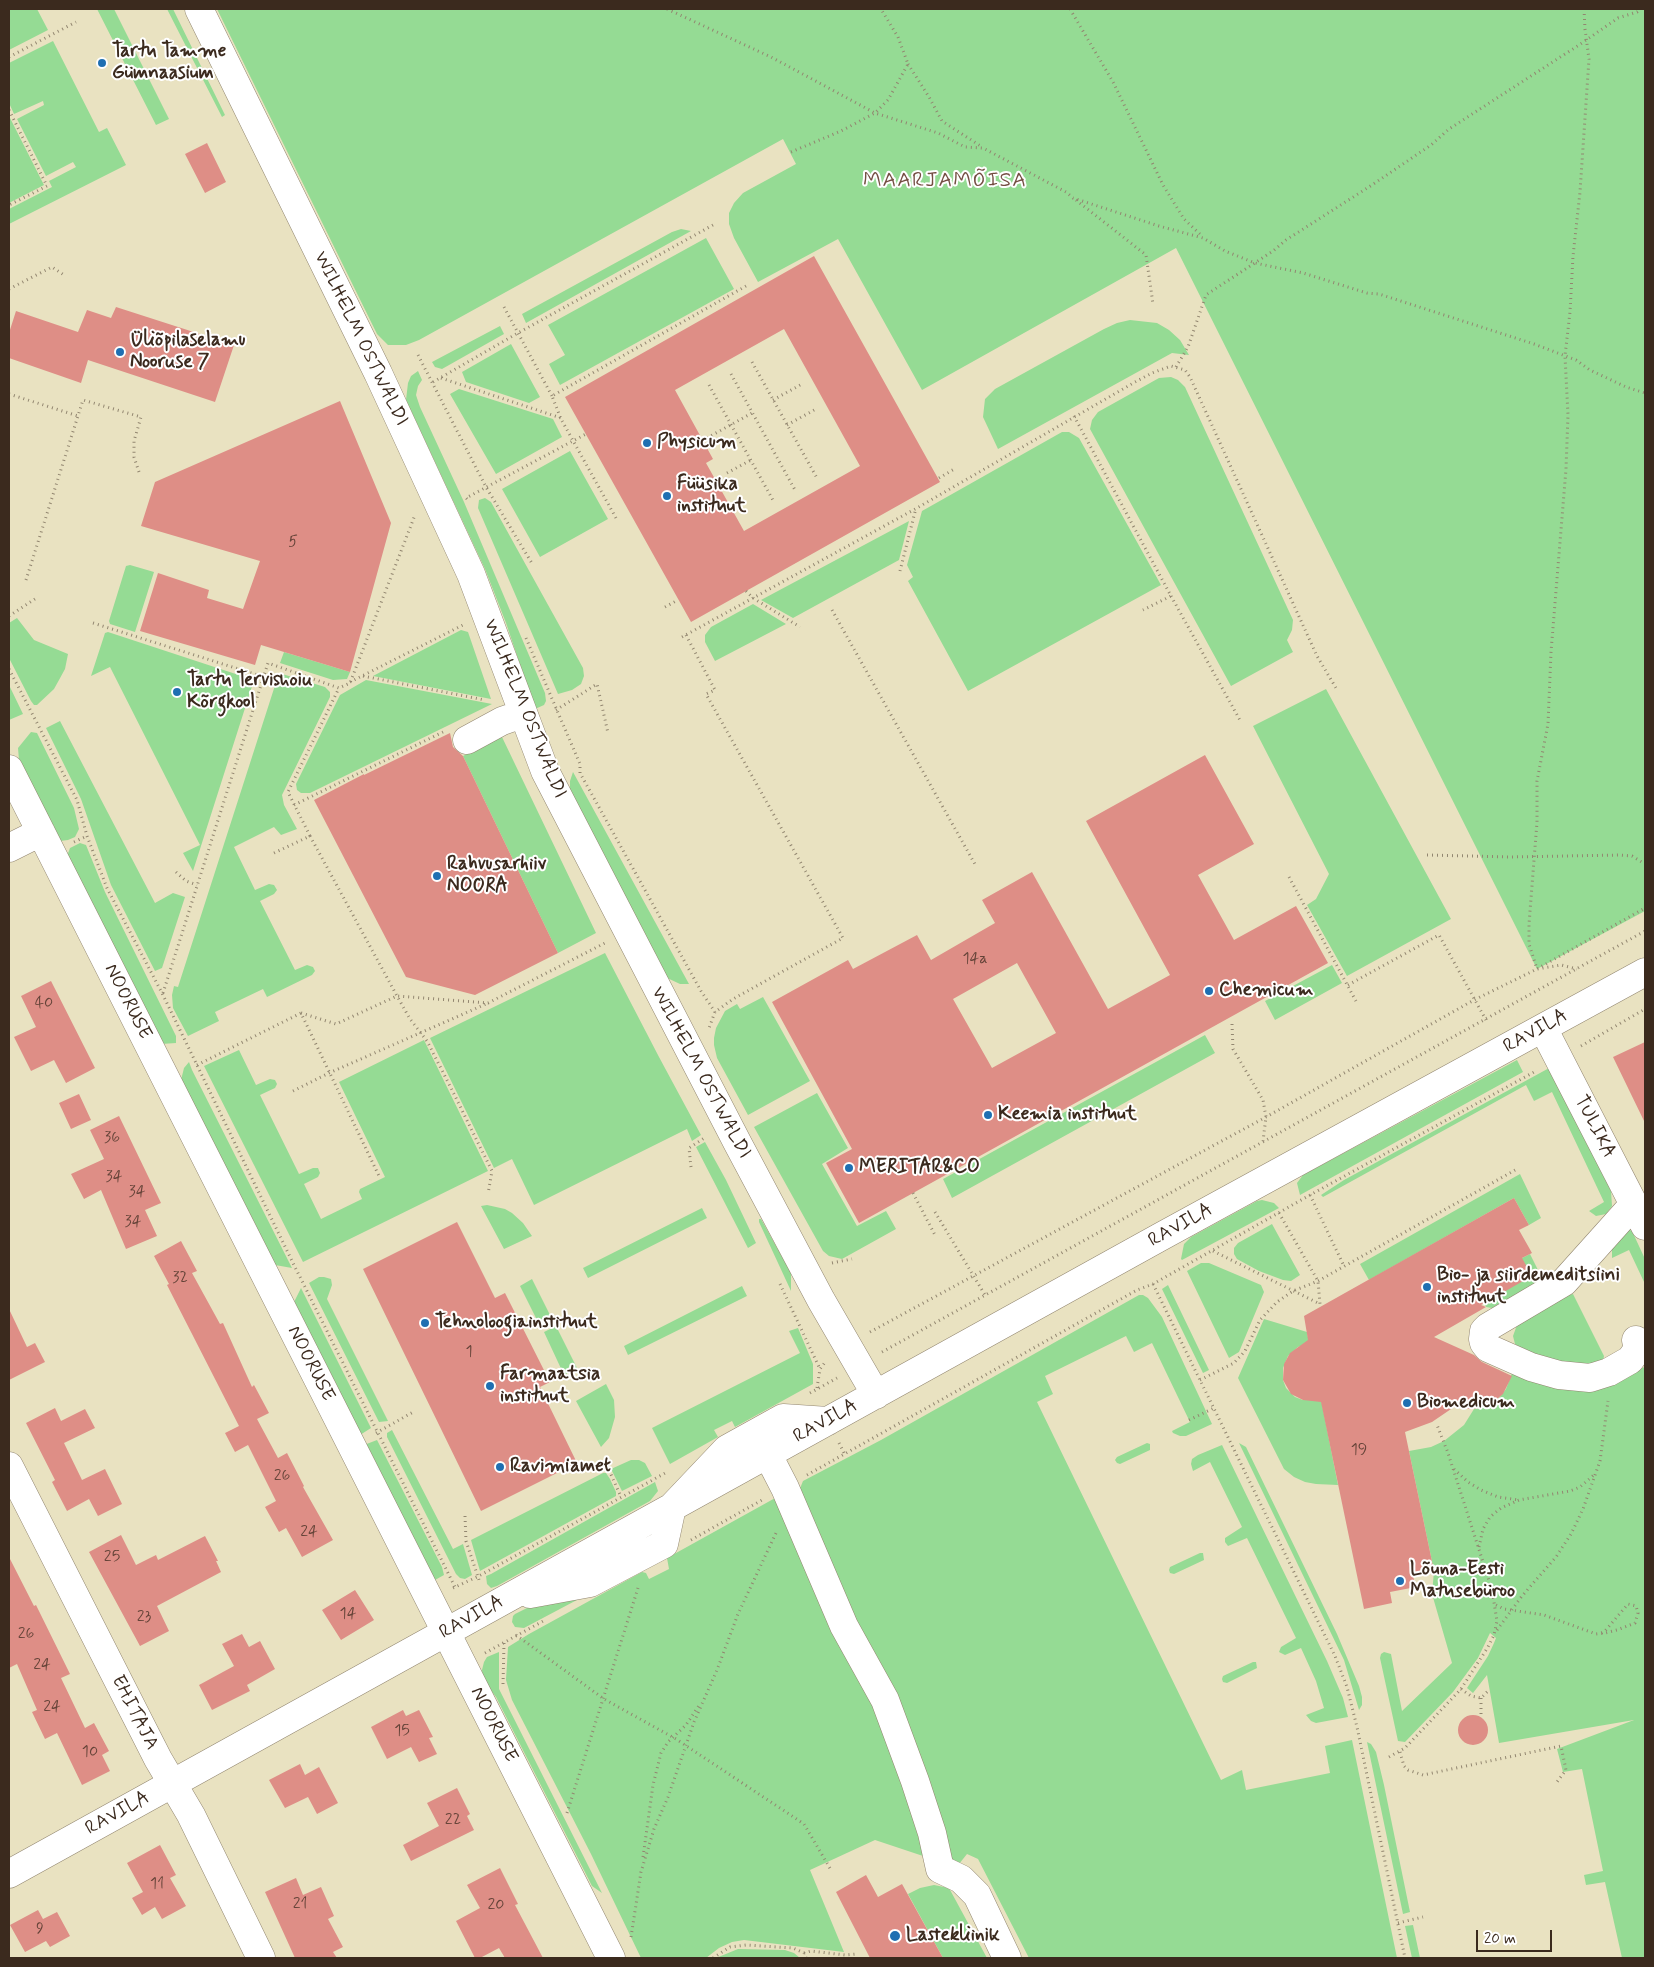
<!DOCTYPE html>
<meta charset="utf-8">
<style>
body{margin:0}
#map{position:relative;width:1654px;height:1967px;overflow:hidden;background:#e9e2c1;font-family:Mynerve,sans-serif}
canvas{display:block}
.frame{position:absolute;inset:0;border:10px solid #3b2a1e;pointer-events:none}
.scale{position:absolute;left:1476px;top:1930px;width:76px;height:22px;box-sizing:border-box;border:2px solid #3b2a1e;border-top:0;padding-left:6px;font-size:15px;line-height:18px;white-space:nowrap;color:#3b2a1e;-webkit-text-stroke:4px #fff;paint-order:stroke}
</style>
<div id="map">
<canvas width="1654" height="1967"></canvas>
<div class="frame"></div>
<div class="scale">20 m</div>
</div>
<script>
const c = document.querySelector('canvas').getContext('2d');
c.lineJoin = 'round';
function fillPath(path, color) {
  c.fillStyle = color;
  c.fill(path, 'evenodd');
}
function shape(rows) {
  const path = new Path2D();
  for (const r of rows) {
    if (r.length === 3) {
      path.moveTo(r[0] + r[2], r[1]);
      path.arc(r[0], r[1], r[2], 0, 2 * Math.PI);
      continue;
    }
    path.moveTo(r[0], r[1]);
    for (let i = 2; i < r.length; i += 2) path.lineTo(r[i], r[i + 1]);
  }
  return path;
}
function trace(path, color, width, dash) {
  c.strokeStyle = color;
  c.lineWidth = width;
  c.lineCap = dash ? 'butt' : 'round';
  c.setLineDash(dash || []);
  c.stroke(path);
}
function label(font, color, halo, rows, align = 'center') {
  c.font = font + ' Mynerve,sans-serif';
  c.lineWidth = 4;
  c.setLineDash([]);
  c.textBaseline = 'middle';
  c.strokeStyle = halo;
  c.fillStyle = color;
  for (const [text, x, y, turn = 0] of rows) {
    c.save();
    c.translate(x, y);
    c.rotate((+turn || 0) * Math.PI / 180);
    c.textAlign = isNaN(turn) ? turn : align;
    if (halo) c.strokeText(text, 0, 0);
    c.fillText(text, 0, 0);
    c.restore();
  }
}
const green = shape([
 [9,9,37,9,48,30,9,50],
 [97,9,114,9,169,119,156,125],
 [167,9,173,9,225,115,222,117],
 [217,9,1645,9,1645,911,1537,969,1176,248,922,390,838,239,758,282,734,238,729,224,729,213,734,203,743,193,796,164,783,139,419,340,406,345,388,345,377,334],
 [53,41,99,132,107,128,126,165,9,224,9,209,52,187,49,181,76,167,73,162,46,176,17,119,44,105,43,101,14,114,9,103,9,63],
 [9,116,44,185,9,203],
 [681,229,691,231,526,323,522,314,672,232],
 [706,238,734,289,560,385,549,364,565,355,548,325],
 [1130,320,1157,323,1169,330,1180,340,1189,355,1172,353,998,449,983,417,985,399,995,389,1104,329,1117,323],
 [500,326,504,334,442,369,435,367,432,362],
 [511,344,540,397,529,403,466,382,462,372],
 [418,371,422,380,418,386,416,395,420,407,464,502,545,693,546,701,544,705,535,709,506,623,485,569,406,400,408,383,411,376],
 [1171,377,1178,380,1185,387,1293,620,1292,630,1287,640,1293,652,1231,686,1090,429,1092,420,1098,412,1159,378],
 [459,389,553,419,562,437,496,474,450,394],
 [1062,432,1069,432,1079,438,1161,585,968,691,908,581,913,577,907,565,922,511],
 [570,451,608,519,540,557,502,489],
 [485,498,491,502,583,668,584,676,581,684,572,690,558,694,478,508,479,500],
 [909,521,899,560,793,618,761,600],
 [130,565,154,572,135,632,110,624,109,621,126,566],
 [753,604,786,624,715,661,705,642,705,635,711,627],
 [17,618,34,640,68,654,65,669,59,680,54,689,37,705,34,705,31,701,9,658,9,623],
 [461,630,468,632,491,699,373,676],
 [108,632,254,680,193,871,183,853,200,845,110,667,91,676,105,633],
 [284,652,350,672,347,679,333,680,280,663],
 [279,673,325,687,330,692,330,697,282,795,284,805,297,829,281,835,274,827,234,847,255,890,269,884,274,885,277,890,274,894,260,901,295,970,307,965,313,967,315,971,312,975,267,997,263,989,215,1012,219,1021,188,1036,173,1008,172,995,174,986,178,987],
 [366,680,492,704,310,793,301,793,297,790,296,784,340,695],
 [9,685,23,714,9,720],
 [1326,689,1451,919,1347,976,1307,905,1316,899,1329,874,1253,726],
 [60,721,155,903,173,893,185,897,162,968,155,971,111,885,81,799,46,728],
 [31,732,37,733,74,808,79,829,75,837,68,840,60,841,19,760,18,748],
 [502,737,596,933,558,953,463,756],
 [573,772,689,984,680,984,663,976,570,790,570,781],
 [80,843,86,845,105,892,176,1036,176,1043,161,1044,67,856,70,848],
 [605,953,659,1057,701,1135,692,1141,687,1129,534,1205,512,1159,494,1168,430,1038],
 [1332,965,1342,983,1275,1020,1265,1001],
 [763,997,810,1081,748,1115,717,1058,714,1045,714,1038,716,1028,725,1011,737,1004,740,1009],
 [1205,1035,1215,1053,952,1198,943,1179],
 [424,1040,488,1171,303,1262,204,1066,239,1050,256,1085,270,1079,275,1080,277,1084,275,1088,260,1095,299,1174,313,1168,318,1168,320,1173,318,1177,304,1184,321,1219,362,1199,359,1192,360,1189,385,1177,339,1082],
 [1517,1060,1523,1072,1300,1195,1297,1183,1303,1175],
 [189,1062,192,1070,292,1268,275,1265,181,1080,184,1068],
 [1551,1067,1611,1191,1612,1206,1606,1214,1596,1216,1589,1211,1604,1202,1552,1092,1534,1101,1526,1085,1323,1197,1321,1195,1344,1180],
 [817,1093,848,1148,822,1164,857,1226,886,1211,896,1229,842,1259,829,1256,823,1251,754,1127],
 [705,1142,726,1180,756,1243,748,1248,696,1147],
 [1520,1174,1541,1218,1529,1225,1514,1198,1369,1280,1360,1264],
 [1262,1200,1274,1203,1279,1208,1182,1260,1181,1259,1184,1244,1191,1237,1257,1201],
 [487,1205,505,1209,512,1213,523,1223,532,1236,504,1249,481,1206],
 [702,1208,707,1218,588,1278,583,1268],
 [759,1219,761,1219,791,1273,791,1291,759,1222],
 [1272,1224,1300,1275,1291,1281,1283,1280,1259,1271,1237,1259,1234,1254,1234,1248,1238,1243],
 [1628,1229,1632,1231,1645,1259,1645,1284,1629,1250,1612,1258,1612,1249,1623,1232],
 [1530,1254,1543,1280,1492,1308,1486,1307,1484,1303,1522,1258],
 [1201,1263,1209,1263,1261,1285,1264,1292,1239,1352,1229,1358,1187,1271],
 [319,1277,324,1277,331,1279,332,1285,327,1299,388,1421,379,1422,309,1283],
 [532,1279,551,1317,539,1324,520,1286],
 [1168,1285,1209,1370,1203,1373,1162,1289],
 [742,1286,747,1296,628,1355,624,1346],
 [301,1288,371,1428,360,1435,295,1308,294,1302],
 [1573,1294,1604,1356,1603,1361,1599,1364,1560,1366,1519,1347,1515,1344,1513,1336,1517,1325,1569,1295],
 [1139,1295,1143,1295,1148,1298,1162,1317,1212,1424,1186,1436,1180,1436,1173,1433,1172,1431,1190,1422,1189,1420,1152,1343,1134,1352,1126,1336,1045,1376,1053,1394,1037,1402,1221,1780,1242,1770,1246,1790,1330,1773,1325,1746,1352,1740,1397,1958,1029,1958,978,1859,967,1854,959,1864,946,1856,872,1655,799,1491,803,1481,881,1440],
 [1264,1319,1307,1332,1309,1343,1298,1347,1288,1356,1283,1368,1283,1380,1286,1388,1295,1397,1303,1400,1321,1399,1338,1485,1316,1484,1305,1482,1294,1477,1284,1469,1238,1378],
 [556,1326,577,1368,564,1375,544,1332],
 [798,1328,813,1364,813,1384,735,1427,732,1421,714,1430,718,1437,670,1464,652,1428,800,1353,789,1331],
 [1645,1367,1645,1958,1622,1958,1605,1882,1586,1885,1584,1875,1603,1871,1582,1769,1563,1772,1557,1749,1634,1720,1499,1743,1487,1675,1473,1693,1467,1688,1488,1656,1494,1643,1496,1638,1490,1633,1478,1658,1453,1692,1405,1742,1398,1741,1380,1658,1381,1654,1384,1652,1391,1654,1402,1711,1452,1663,1432,1594,1434,1571,1409,1451,1431,1447,1444,1441,1464,1425,1474,1409,1485,1407,1499,1398,1506,1389,1512,1373,1615,1377],
 [606,1384,614,1400,615,1417,609,1438,601,1447,576,1401],
 [392,1430,453,1549,463,1544,472,1575,465,1579,460,1578,456,1574,387,1437,387,1433],
 [377,1440,442,1567,444,1575,435,1580,364,1445],
 [1147,1443,1150,1444,1150,1450,1120,1464,1117,1463,1115,1460,1117,1457],
 [1239,1443,1246,1447,1337,1634,1359,1686,1362,1697,1362,1705,1359,1710,1344,1660],
 [1222,1445,1327,1661,1343,1698,1348,1717,1316,1723,1311,1721,1306,1715,1324,1708,1316,1681,1301,1648,1285,1655,1279,1652,1281,1647,1296,1638,1247,1538,1228,1546,1225,1542,1225,1538,1242,1527,1210,1462,1193,1471,1191,1464,1192,1459,1198,1455],
 [631,1460,639,1460,645,1463,652,1476,622,1491,611,1469],
 [603,1473,606,1473,610,1479,616,1492,616,1496,480,1571,471,1540],
 [655,1482,658,1491,650,1501,497,1586,491,1588,487,1584,486,1576,491,1574],
 [777,1497,873,1700,929,1858,875,1840,810,1870,844,1952,744,1940,732,1942,719,1948,706,1958,641,1958,591,1854,512,1700,506,1680,508,1647,529,1634,642,1572,646,1573,649,1579,669,1569,667,1558],
 [1200,1553,1203,1553,1204,1560,1174,1574,1170,1573,1169,1570,1170,1567],
 [592,1592,524,1628,515,1627,512,1622,513,1616,515,1614,531,1606],
 [499,1652,499,1689,602,1893,592,1886,496,1697,483,1680,482,1670,484,1662,487,1657],
 [1253,1662,1256,1662,1257,1668,1227,1683,1223,1682,1222,1679,1223,1676],
 [1367,1742,1371,1744,1376,1752,1384,1785,1410,1912,1403,1914],
 [934,1885,949,1888,987,1958,943,1958,908,1894,920,1888],
 [1413,1925,1420,1958,1412,1958,1405,1926],
 [738,1949,785,1950,794,1953,800,1958,716,1958]
]);
const building = shape([
 [207,143,226,182,205,193,185,154],
 [814,256,940,482,691,622,565,397],
 [784,329,860,466,744,531,706,463,713,459,675,390],
 [116,307,234,345,215,402,88,360,81,383,9,358,9,333,16,311,78,332,87,310,111,318],
 [340,401,391,523,350,672,261,645,255,665,140,631,158,573,209,590,207,598,243,609,260,561,141,526,155,482],
 [450,733,453,747,463,756,558,953,475,995,406,977,314,800,364,774,364,775],
 [1205,755,1254,844,1198,875,1234,940,1296,906,1328,963,859,1223,826,1163,852,1149,772,1002,848,960,853,969,917,935,931,960,995,923,982,900,1032,872,1108,1009,1170,975,1086,821],
 [1017,963,1056,1033,992,1068,953,999],
 [51,981,95,1068,66,1083,54,1060,31,1071,14,1037,36,1027,21,996],
 [1645,1042,1645,1123,1613,1057],
 [79,1094,91,1120,71,1129,59,1103],
 [119,1116,161,1203,145,1210,157,1236,126,1249,101,1190,84,1199,71,1174,104,1159,90,1130],
 [1514,1198,1529,1225,1519,1230,1532,1253,1522,1258,1532,1276,1481,1305,1486,1307,1434,1337,1474,1355,1482,1362,1512,1376,1503,1394,1490,1405,1480,1408,1468,1409,1454,1407,1432,1422,1405,1432,1434,1571,1413,1576,1416,1587,1390,1592,1392,1603,1364,1609,1321,1402,1303,1400,1291,1394,1283,1380,1284,1364,1290,1353,1308,1340,1304,1316],
 [457,1222,495,1298,505,1293,550,1382,540,1387,577,1463,481,1511,363,1269],
 [181,1241,197,1271,192,1273,220,1324,223,1323,252,1387,254,1385,269,1413,257,1419,278,1458,287,1453,304,1486,303,1487,333,1540,302,1557,286,1528,279,1532,265,1507,276,1501,248,1445,235,1452,225,1433,239,1426,167,1285,169,1284,154,1256],
 [9,1309,27,1347,35,1343,45,1362,9,1380],
 [55,1408,61,1421,85,1409,95,1428,64,1443,82,1480,105,1469,122,1504,98,1516,89,1499,67,1511,52,1482,55,1480,26,1423],
 [121,1535,136,1565,156,1555,158,1560,205,1536,218,1561,216,1561,221,1572,157,1606,169,1631,140,1646,89,1552],
 [9,1557,34,1606,36,1605,70,1674,61,1678,85,1728,94,1723,109,1751,102,1755,110,1771,82,1785,57,1733,45,1739,32,1712,37,1710,17,1664,9,1668],
 [355,1590,374,1620,341,1640,322,1610],
 [242,1634,249,1647,260,1641,275,1669,247,1685,250,1691,212,1710,199,1685,234,1666,222,1644],
 [403,1710,406,1716,419,1710,433,1737,429,1738,437,1754,419,1762,411,1747,387,1759,371,1727],
 [1473,1730,15],
 [300,1764,305,1775,319,1767,338,1803,317,1814,308,1797,285,1808,269,1780],
 [457,1788,470,1814,467,1816,474,1830,411,1861,403,1845,439,1826,427,1803],
 [160,1845,176,1875,170,1878,186,1906,162,1919,155,1907,142,1915,132,1898,143,1892,127,1863],
 [500,1868,518,1904,515,1905,543,1958,505,1958,499,1948,480,1958,475,1958,456,1921,480,1908,467,1885],
 [866,1875,878,1897,902,1884,943,1958,870,1958,836,1892],
 [296,1878,303,1895,321,1887,334,1916,328,1919,343,1947,333,1952,337,1958,295,1958,265,1892],
 [38,1910,43,1919,57,1912,70,1936,50,1947,46,1941,25,1952,10,1925]
]);
const path = shape([
 [667,9,771,57,875,113,938,133,965,147,983,148,1066,192,1073,198,1159,226,1203,238,1225,251,1255,263,1303,273,1367,293,1379,294,1534,344,1576,360,1590,370,1626,387,1645,393],
 [1070,9,1113,82,1163,185,1184,219,1202,236],
 [1584,9,1585,29,1589,59,1580,192,1573,256,1570,312,1565,356,1568,415,1566,469,1551,652,1548,724,1537,781,1537,822,1529,924,1529,944,1537,969,1645,908],
 [9,57,76,22],
 [908,64,929,97,942,121,982,147],
 [9,110,47,186,9,205],
 [791,152,841,131,875,113,888,100,908,64,898,37,881,9],
 [1076,200,1146,255,1153,304],
 [9,289,52,267,64,275],
 [504,307,552,396],
 [418,355,486,487,533,565],
 [752,362,817,478],
 [1176,367,1188,347,1206,295,1273,251,1286,240,1372,185,1431,145,1449,129,1579,45,1618,18,1637,12,1641,9],
 [731,374,795,490],
 [441,378,561,418],
 [433,382,518,333,713,225],
 [709,385,774,502],
 [9,394,78,416],
 [773,400,802,384],
 [1074,416,1171,596,1143,610],
 [787,425,816,409],
 [707,438,752,413],
 [727,473,751,460],
 [939,478,956,468],
 [467,499,466,498,586,434],
 [616,518,561,419,552,396,746,286],
 [900,571,916,508],
 [26,580,83,400,141,417,134,441,134,457,139,472],
 [746,591,753,598,800,627],
 [1171,596,1241,722],
 [665,607,678,600],
 [832,610,976,866],
 [9,616,35,599],
 [93,623,264,677],
 [686,635,715,690,706,694,843,938,733,999,715,1012,709,1028],
 [682,637,917,508,1135,382,1152,373,1171,366,1185,370,1190,377,1317,656,1336,688],
 [526,638,580,764,580,773,701,991,715,1012],
 [9,669,77,800,87,836,107,888,162,993,295,1267,455,1587],
 [363,676,485,700],
 [350,682,463,625],
 [556,710,597,684,608,733],
 [294,805,443,732],
 [310,836,397,996,410,1019,427,1041,450,1086,492,1171,488,1194],
 [74,842,87,836],
 [274,853,310,836,288,792,339,688],
 [1427,855,1510,857,1620,855,1632,856,1645,864],
 [176,872,186,881,197,885],
 [1289,877,1357,1003],
 [1348,985,1439,935,1486,1020],
 [163,993,268,663,339,688,350,683,415,515],
 [301,1013,336,1024,397,996,488,1003,605,943],
 [1232,1024,1233,1049,1263,1100,1266,1117,1263,1141],
 [1581,1046,1645,1009],
 [197,1065,301,1013,379,1176],
 [293,1091,329,1073,486,1004],
 [691,1167,689,1148,706,1137],
 [913,1193,936,1237],
 [1310,1195,1344,1266],
 [935,1212,985,1295],
 [1279,1213,1318,1281,1320,1304],
 [1213,1251,1320,1304],
 [832,1263,852,1259],
 [780,1284,820,1369],
 [1153,1284,1335,1656,1347,1687,1357,1727,1405,1958],
 [870,1332,1266,1117,1474,1000,1537,969,1561,965,1577,969],
 [882,1352,1645,931],
 [1200,1380,1234,1363,1245,1351,1260,1320,1277,1302,1293,1291,1318,1281,1517,1169],
 [817,1388,820,1369,826,1361],
 [810,1393,837,1378],
 [1189,1420,1214,1408],
 [376,1433,415,1411],
 [839,1443,844,1453],
 [605,1461,621,1497],
 [1454,1469,1468,1482,1481,1490,1498,1497,1519,1500],
 [807,1475,1137,1290,1153,1284,1310,1195,1536,1071],
 [465,1516,466,1541,480,1583],
 [691,1540,762,1500],
 [1479,1547,1483,1529,1490,1517,1501,1508,1519,1500,1570,1491,1580,1487,1595,1474],
 [453,1588,477,1577,667,1472],
 [1496,1605,1504,1609,1544,1615,1596,1634,1605,1633,1617,1630,1635,1623,1638,1613,1636,1606,1628,1604,1605,1631,1600,1634],
 [1497,1630,1522,1596,1556,1557,1571,1534,1583,1509,1600,1461,1608,1401],
 [516,1635,604,1699,676,1739,804,1824,831,1870],
 [485,1653,545,1620],
 [503,1684,504,1643],
 [1461,1689,1471,1696,1481,1698,1489,1690],
 [1481,1698,1481,1715],
 [1400,1752,1404,1766,1408,1770,1423,1775,1561,1746,1566,1770,1557,1782],
 [1389,1757,1405,1748,1461,1689,1488,1647,1494,1635,1497,1621,1492,1590,1448,1453,1437,1425],
 [567,1813,638,1588],
 [643,1857,653,1785,661,1753,668,1742,686,1725,700,1704],
 [1398,1923,1423,1917],
 [631,1937,641,1872,654,1829,668,1797,694,1722,717,1670,738,1614,776,1533],
 [804,1953,811,1951,845,1955,856,1954],
 [713,1958,730,1947,746,1945,793,1948,804,1953,806,1958]
]);
const minor = shape([
 [199,9,378,373,471,574,545,771,737,1142,821,1300,876,1395],
 [467,740,502,721,522,714],
 [9,769,611,1958],
 [9,848,41,832],
 [1543,1028,1645,1226],
 [1634,1204,1564,1282,1488,1327,1484,1331,1483,1339,1484,1343,1488,1348,1531,1367,1559,1375,1590,1378,1609,1372,1630,1360,1638,1349,1636,1340],
 [768,1455,785,1488,844,1626,885,1700,915,1781,932,1833,940,1869,961,1879,977,1895,1007,1958],
 [9,1466,158,1759,191,1815,261,1958],
 [530,1594,590,1583,664,1544,672,1507,727,1449,783,1418,828,1421],
 [9,1874,1162,1236,1645,972]
]);
const markers = [
 [102,63,5,"#1f6fb2"],
 [120,352,5,"#1f6fb2"],
 [647,443,5,"#1f6fb2"],
 [667,496,5,"#1f6fb2"],
 [177,692,5,"#1f6fb2"],
 [437,876,5,"#1f6fb2"],
 [1209,991,5,"#1f6fb2"],
 [988,1115,5,"#1f6fb2"],
 [849,1168,5,"#1f6fb2"],
 [1427,1287,5,"#1f6fb2"],
 [425,1323,5,"#1f6fb2"],
 [490,1386,5,"#1f6fb2"],
 [1407,1403,5,"#1f6fb2"],
 [500,1467,5,"#1f6fb2"],
 [1400,1581,5,"#1f6fb2"],
 [895,1936,6,"#1f6fb2"]
];
const numberNames = [
 ["5",293,543],
 ["14a",975,960],
 ["40",44,1004],
 ["36",112,1139],
 ["34",114,1178],
 ["34",137,1193],
 ["34",133,1223],
 ["32",180,1279],
 ["1",469,1353],
 ["19",1359,1451],
 ["26",282,1477],
 ["24",309,1533],
 ["25",112,1558],
 ["14",348,1615],
 ["23",144,1618],
 ["26",26,1635],
 ["24",42,1666],
 ["24",52,1708],
 ["15",402,1732],
 ["10",90,1753],
 ["22",453,1821],
 ["11",157,1885],
 ["21",300,1905],
 ["20",496,1906],
 ["9",40,1930]
];
const poiNames = [
 ["Tartu Tamme",112,52],
 ["Gümnaasium",112,74],
 ["Üliõpilaselamu",130,341],
 ["Nooruse 7",130,363],
 ["Physicum",657,443],
 ["Füüsika",677,485],
 ["instituut",677,507],
 ["Tartu Tervishoiu",187,681],
 ["Kõrgkool",187,703],
 ["Rahvusarhiiv",447,865],
 ["NOORA",447,887],
 ["Chemicum",1219,991],
 ["Keemia instituut",998,1115],
 ["MERITAR&CO",859,1168],
 ["Bio- ja siirdemeditsiini",1437,1276],
 ["instituut",1437,1298],
 ["Tehnoloogiainstituut",435,1323],
 ["Farmaatsia",500,1375],
 ["instituut",500,1397],
 ["Biomedicum",1417,1403],
 ["Ravimiamet",510,1467],
 ["Lõuna-Eesti",1410,1570],
 ["Matusebüroo",1410,1592],
 ["Lastekliinik",906,1936]
];
const streetNames = [
 ["WILHELM OSTWALDI",360,339,64],
 ["WILHELM OSTWALDI",524,709,68],
 ["NOORUSE",127,1002,63],
 ["RAVILA",1536,1032,-29],
 ["WILHELM OSTWALDI",700,1073,62],
 ["TULIKA",1594,1127,63],
 ["RAVILA",1181,1226,-29],
 ["NOORUSE",310,1364,63],
 ["RAVILA",826,1422,-29],
 ["RAVILA",472,1618,-29],
 ["EHITAJA",134,1713,63],
 ["NOORUSE",493,1725,63],
 ["RAVILA",118,1814,-29]
];
const quarterNames = [
 ["MAARJAMÕISA",945,182]
];
fillPath(green, '#95db94');
fillPath(building, '#de8e86');
trace(minor, '#928670', 29);
trace(path, '#928670', 3, [1, 4]);
trace(minor, '#fff', 28);
for (const [x, y, r, color] of markers) {
  const dot = new Path2D();
  dot.arc(x, y, r, 0, 2 * Math.PI);
  c.fillStyle = color;
  c.fill(dot);
  trace(dot, '#fff', 2);
}
label('16px', '#644338', null, numberNames);
label('bold 19px', '#3b2a1e', '#fff', poiNames, 'left');
label('19px', '#3b2a1e', '#fff', streetNames);
c.letterSpacing = '1px';
label('21px', '#744d42', '#fff', quarterNames);
c.letterSpacing = '0px';
</script>
